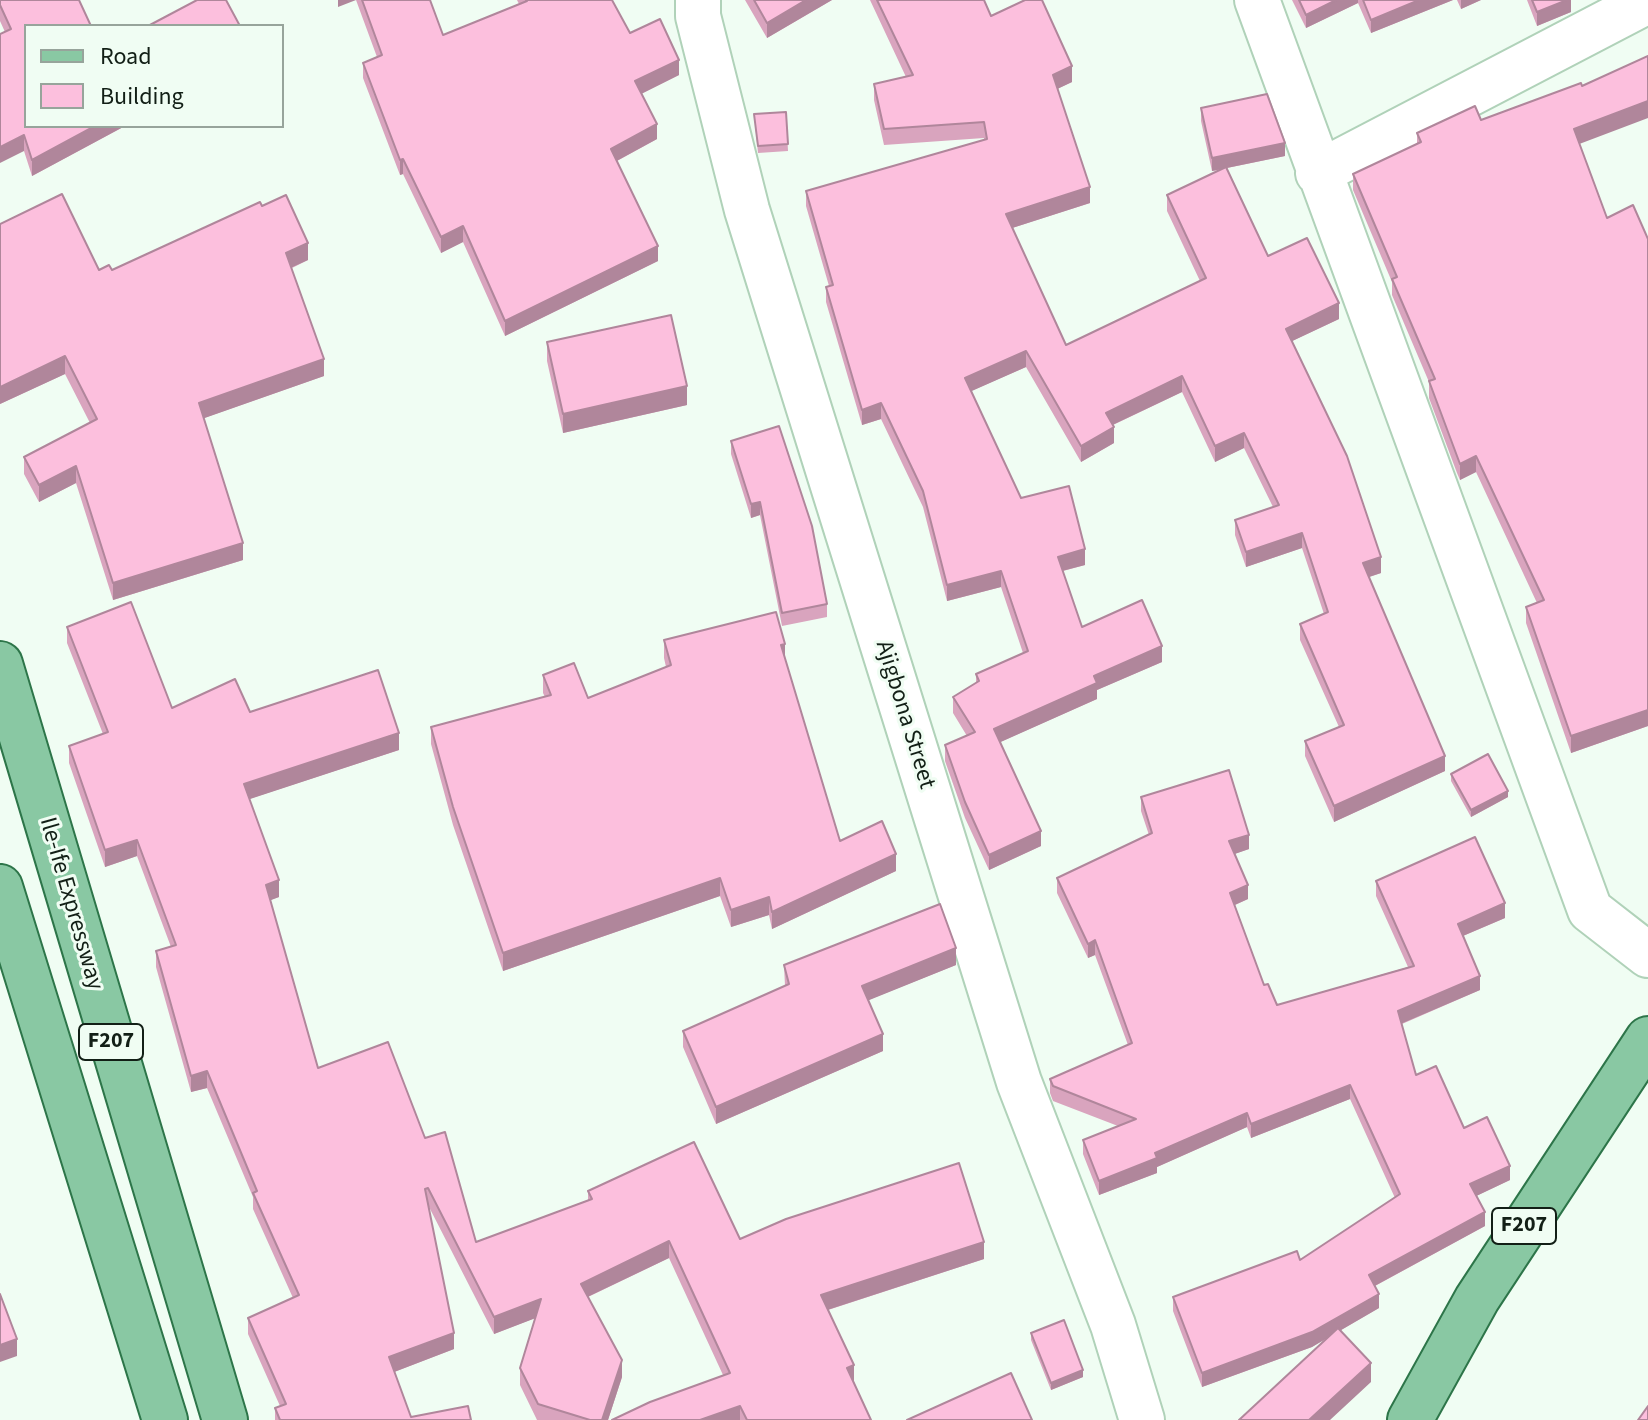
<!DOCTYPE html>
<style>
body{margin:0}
#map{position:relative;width:1648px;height:1420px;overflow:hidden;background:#f0fdf3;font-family:"Source Sans 3",sans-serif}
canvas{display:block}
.legend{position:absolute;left:24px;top:24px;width:260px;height:104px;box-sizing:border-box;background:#f0fdf3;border:2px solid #97a49b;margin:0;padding:10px 14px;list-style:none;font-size:24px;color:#121f16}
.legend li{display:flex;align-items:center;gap:16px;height:40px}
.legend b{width:40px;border:2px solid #97a49b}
</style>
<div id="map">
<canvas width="1648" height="1420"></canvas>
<ul class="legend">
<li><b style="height:10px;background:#89c8a3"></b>Road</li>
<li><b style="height:22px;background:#fcbfdd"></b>Building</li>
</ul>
</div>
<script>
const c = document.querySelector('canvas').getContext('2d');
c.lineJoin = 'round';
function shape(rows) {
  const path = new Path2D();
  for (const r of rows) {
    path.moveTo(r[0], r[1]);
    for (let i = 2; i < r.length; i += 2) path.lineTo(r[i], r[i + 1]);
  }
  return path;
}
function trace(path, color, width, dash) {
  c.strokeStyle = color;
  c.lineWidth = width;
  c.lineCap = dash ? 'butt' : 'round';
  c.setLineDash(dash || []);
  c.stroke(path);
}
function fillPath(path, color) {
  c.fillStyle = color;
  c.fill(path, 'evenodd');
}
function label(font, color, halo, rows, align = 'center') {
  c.font = font + ' "Source Sans 3",sans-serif';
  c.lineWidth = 6;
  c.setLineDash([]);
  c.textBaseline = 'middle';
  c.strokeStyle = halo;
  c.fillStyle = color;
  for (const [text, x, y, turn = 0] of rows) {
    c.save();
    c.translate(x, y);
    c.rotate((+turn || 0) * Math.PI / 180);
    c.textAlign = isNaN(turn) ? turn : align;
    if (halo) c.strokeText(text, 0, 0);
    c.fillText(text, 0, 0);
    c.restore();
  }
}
const minor = shape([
 [698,0,698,16,747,210,1019,1082,1113,1325,1142,1420],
 [1257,0,1590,910,1648,955],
 [1318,173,1648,1]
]);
const major = shape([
 [0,664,225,1420],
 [0,887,165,1420],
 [1410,1420,1477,1299,1648,1039]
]);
const wall = shape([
 [0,0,125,126,32,176,24,151,5,32,0,21],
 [356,0,430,0,443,35,519,4,517,0,612,0,630,33,679,75,641,94,657,139,617,161,658,261,505,336,463,242,441,253,403,174,400,175,363,78,363,63,377,57],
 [745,0,832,0,767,38],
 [870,0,984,0,991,16,1072,82,1057,89,1090,203,1012,228,1066,345,1200,281,1167,211,1167,195,1220,170,1212,171,1201,121,1201,108,1285,156,1227,168,1268,256,1339,319,1292,341,1381,573,1369,577,1445,771,1334,822,1305,756,1305,741,1339,727,1300,640,1300,624,1324,614,1302,548,1246,567,1235,535,1235,520,1273,507,1244,448,1215,462,1182,392,1113,425,1114,443,1081,462,1026,367,971,391,1021,498,1085,565,1063,571,1082,627,1162,662,1097,690,1097,699,1000,742,1041,846,989,870,965,818,945,761,945,745,967,736,953,713,953,697,976,683,976,674,1023,653,1001,587,947,601,923,507,881,419,862,425,826,302,826,287,829,286,806,206,806,191,984,140,984,138,884,145,874,100,874,84,906,77],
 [1292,0,1453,0,1371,33,1358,3,1306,28],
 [1457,0,1481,0,1461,9],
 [1527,0,1571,0,1571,12,1537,26],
 [786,112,788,151,758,153,754,114],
 [1481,120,1579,144,1607,218,1648,239,1648,726,1571,753,1526,623,1526,607,1537,603,1476,472,1460,480,1457,473,1429,398,1429,382,1392,295,1392,282,1353,190,1353,174,1417,144,1417,133],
 [262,206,308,260,292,268,324,376,204,418,243,560,113,600,76,483,39,502,24,474,24,457,90,423,65,374,0,404,0,224,99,270,112,270],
 [547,342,687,405,563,433,547,361],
 [731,441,827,604,827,617,782,626,760,515,751,518,731,454],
 [67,627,172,708,250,712,399,750,249,799,279,897,270,900,318,1068,425,1138,476,1242,588,1200,588,1191,740,1239,984,1259,828,1310,854,1382,871,1420,612,1420,723,1375,669,1258,588,1297,622,1377,608,1420,537,1420,520,1385,520,1368,535,1318,494,1334,428,1205,454,1349,394,1372,411,1417,471,1420,275,1420,275,1408,280,1406,248,1334,248,1318,293,1298,253,1209,253,1197,207,1088,191,1092,156,967,156,951,171,947,137,856,105,867,69,763,69,746,103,734,67,643],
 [664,640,785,660,840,841,896,871,772,929,769,915,731,927,720,896,503,971,453,825,431,744,431,727,545,697,543,693,543,675,588,698,666,667,664,658],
 [1451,774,1508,797,1471,817,1451,781],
 [1141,797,1249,849,1234,854,1248,899,1235,905,1264,985,1277,1005,1408,967,1376,896,1376,881,1505,918,1463,936,1480,990,1402,1024,1416,1075,1510,1180,1476,1196,1485,1226,1375,1286,1379,1308,1341,1330,1371,1382,1328,1337,1312,1347,1202,1387,1173,1311,1173,1297,1300,1260,1395,1198,1350,1099,1251,1138,1247,1127,1157,1167,1157,1173,1099,1195,1083,1154,1083,1140,1118,1126,1053,1101,1050,1093,1050,1079,1128,1045,1095,955,1088,958,1057,893,1057,878,1149,835,1141,811],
 [784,965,956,965,868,1000,883,1051,716,1124,683,1047,683,1031,785,986],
 [1031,1333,1083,1377,1051,1390,1031,1340]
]);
const shadedWall = shape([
 [338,0,356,0,338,7],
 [806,0,832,0,767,38,767,23],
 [1336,0,1358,0,1358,3,1306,28,1306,15],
 [1419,0,1453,0,1371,33,1371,20],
 [1461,0,1481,0,1461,9],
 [1567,0,1571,0,1571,12,1537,26,1537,12],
 [679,60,679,75,635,97,635,81],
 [1072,66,1072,82,1053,91,1053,75],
 [1648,101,1648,118,1574,146,1574,129],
 [657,124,657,139,611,164,611,149],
 [95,126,125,126,32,176,32,160],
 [24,135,24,151,0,163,0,147],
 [1285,143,1285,156,1212,171,1212,158],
 [403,159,403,174,400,175,400,160],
 [1090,187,1090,203,1006,230,1006,214],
 [463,226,463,242,441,253,441,237],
 [308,243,308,260,286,270,286,253],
 [658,246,658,261,505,336,505,321],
 [1339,303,1339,319,1286,344,1286,329],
 [1026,351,1026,367,965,394,965,378],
 [65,356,65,374,0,404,0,387],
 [324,359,324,376,199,420,199,403],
 [1182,376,1182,392,1106,428,1106,413],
 [687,386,687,405,563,433,563,414],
 [881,403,881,419,862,425,862,410],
 [1114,427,1114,443,1081,462,1081,446],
 [1244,433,1244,448,1215,462,1215,446],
 [1476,456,1476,472,1460,480,1460,464],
 [76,466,76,483,39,502,39,485],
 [760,502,760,515,751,518,751,504],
 [1302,533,1302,548,1246,567,1246,552],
 [243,543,243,560,113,600,113,583],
 [1085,549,1085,565,1058,572,1058,557],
 [1381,557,1381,573,1363,579,1363,563],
 [1001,571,1001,587,947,601,947,585],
 [785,644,785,662,781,645],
 [1162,646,1162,662,1097,690,1097,699,994,745,994,729,1094,676],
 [1648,710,1648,726,1571,753,1571,736],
 [399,733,399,750,244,801,244,784],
 [1445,756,1445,771,1334,822,1334,806],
 [1508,791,1508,797,1471,817,1471,810],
 [1041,831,1041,846,989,870,989,855],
 [1249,835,1249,849,1229,856,1229,841],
 [137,840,137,856,105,867,105,850],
 [896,854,896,871,772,929,772,912],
 [720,878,720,896,503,971,503,953],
 [279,880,279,897,266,902,266,885],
 [1248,885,1248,899,1230,907,1230,893],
 [769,897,769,915,731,927,731,910],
 [1505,903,1505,918,1458,938,1458,924],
 [1095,940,1095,955,1088,958,1088,944],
 [956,948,956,965,862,1003,862,986],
 [1480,976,1480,990,1398,1025,1398,1011],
 [883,1034,883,1051,716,1124,716,1107],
 [207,1071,207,1088,191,1092,191,1076],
 [1350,1085,1350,1099,1251,1138,1251,1124],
 [1247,1113,1247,1127,1157,1167,1157,1173,1099,1195,1099,1181,1155,1153],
 [1510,1166,1510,1180,1470,1199,1470,1184],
 [1485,1212,1485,1226,1369,1289,1369,1275],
 [669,1241,669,1258,581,1300,581,1284],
 [984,1242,984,1259,821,1312,821,1295],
 [1379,1294,1379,1308,1312,1347,1202,1387,1202,1373],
 [541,1299,541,1316,494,1334,494,1317],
 [454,1333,454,1349,389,1374,389,1357],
 [17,1339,17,1356,0,1362,0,1345],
 [622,1360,622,1377,608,1420,602,1420],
 [1371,1363,1371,1382,1330,1420,1309,1420],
 [854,1365,854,1382,847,1368],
 [1083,1370,1083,1377,1051,1390,1051,1383],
 [740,1406,740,1420,700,1420]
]);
const building = shape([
 [0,0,79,0,91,26,26,26,26,126,95,126,32,160,24,135,0,147,0,34,11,29,0,5,0,0],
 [197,0,226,0,240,26,148,26,197,0],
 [362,0,430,0,443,35,527,1,526,0,612,0,630,33,660,19,679,60,635,81,657,124,611,149,658,246,505,321,463,226,441,237,403,159,400,160,363,63,382,55,362,0],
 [754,0,806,0,767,23,754,0],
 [877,0,984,0,991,16,1025,0,1042,0,1072,66,1053,75,1090,187,1006,214,1066,345,1206,278,1167,195,1226,167,1268,256,1307,238,1339,303,1286,329,1347,456,1381,557,1363,563,1445,756,1334,806,1305,741,1344,725,1300,624,1328,612,1302,533,1246,552,1235,520,1279,505,1244,433,1215,446,1182,376,1106,413,1114,427,1081,446,1026,351,965,378,1021,498,1069,486,1085,549,1058,557,1082,627,1142,600,1162,646,1094,676,1097,683,994,729,1041,831,989,855,965,802,945,745,975,732,953,697,979,681,976,674,1028,651,1001,571,947,585,923,491,881,403,862,410,826,287,833,285,806,191,987,139,984,122,884,129,874,84,913,75,877,0],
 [1299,0,1336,0,1306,15,1299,0],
 [1363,0,1419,0,1371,20,1363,0],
 [1532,0,1567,0,1537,12,1532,0],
 [1648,56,1648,101,1574,129,1607,218,1633,205,1648,239,1648,710,1571,736,1526,607,1544,600,1476,456,1460,464,1457,456,1429,381,1435,379,1392,279,1397,277,1353,174,1421,142,1417,133,1475,106,1481,120,1581,83,1582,86,1648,56],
 [1267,94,1285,143,1212,158,1201,108,1267,94],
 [786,112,788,144,758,146,754,114,786,112],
 [62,194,99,270,109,265,112,270,260,202,262,206,286,195,308,243,286,253,324,359,199,403,243,543,113,583,76,466,39,485,24,457,97,419,65,356,0,387,0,224,62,194],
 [671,315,687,386,563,414,547,342,671,315],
 [779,426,812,526,827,604,782,613,760,502,751,504,731,441,779,426],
 [131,602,172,708,235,679,250,712,378,670,399,733,244,784,279,880,266,885,318,1068,388,1042,425,1138,445,1132,476,1242,592,1199,588,1191,694,1142,740,1239,786,1219,959,1163,984,1242,821,1295,854,1365,847,1368,871,1420,747,1420,740,1406,700,1420,612,1420,650,1402,730,1373,669,1241,581,1284,622,1360,602,1420,590,1420,538,1404,520,1368,541,1299,494,1317,428,1188,425,1189,454,1333,389,1357,411,1417,468,1406,471,1420,280,1420,275,1408,286,1404,248,1318,299,1295,253,1193,257,1191,207,1071,191,1076,156,951,176,945,137,840,105,850,69,746,108,732,67,627,131,602],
 [776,612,785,644,781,645,840,841,882,821,896,854,772,912,769,897,731,910,720,878,503,953,453,807,431,727,551,695,543,675,574,663,588,698,671,665,664,640,776,612],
 [1488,754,1508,791,1471,810,1451,774,1488,754],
 [1229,770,1249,835,1229,841,1248,885,1230,893,1264,985,1268,984,1277,1005,1414,966,1376,881,1475,837,1505,903,1458,924,1480,976,1398,1011,1416,1075,1436,1066,1464,1128,1487,1117,1510,1166,1470,1184,1485,1212,1369,1275,1379,1294,1312,1332,1202,1373,1173,1297,1297,1251,1300,1260,1400,1194,1350,1085,1251,1124,1247,1113,1155,1153,1157,1158,1099,1181,1083,1140,1136,1119,1053,1086,1050,1079,1132,1043,1095,940,1088,944,1057,878,1152,833,1141,797,1229,770],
 [940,904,956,948,862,986,883,1034,716,1107,683,1031,789,984,784,965,940,904],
 [0,1294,17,1339,0,1345,0,1294],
 [1064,1320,1083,1370,1051,1383,1031,1333,1064,1320],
 [1338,1328,1371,1363,1309,1420,1239,1420,1338,1328],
 [1011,1373,1032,1420,907,1420,1011,1373],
 [1648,1406,1648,1420,1638,1420,1648,1406]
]);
const shields = [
 [111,1042,64],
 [1524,1226,64]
];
const shieldNames = [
 ["F207",111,1042],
 ["F207",1524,1226]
];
const streetNames = [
 ["Ajigbona Street",904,715,73],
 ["Ile-Ife Expressway",70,904,74]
];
trace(minor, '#b0d2b9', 48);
trace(major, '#2d7549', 48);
trace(minor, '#fff', 44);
trace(major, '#89c8a3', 44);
fillPath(wall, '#d9a4be');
fillPath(shadedWall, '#b0869b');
fillPath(building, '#fcbfdd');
trace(building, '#b0869b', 2);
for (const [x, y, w] of shields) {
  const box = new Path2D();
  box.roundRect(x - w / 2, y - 18, w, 36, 6);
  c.fillStyle = '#f0fdf3';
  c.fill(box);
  trace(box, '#121f16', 2);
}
label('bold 22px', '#121f16', null, shieldNames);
label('24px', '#121f16', '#f0fdf3', streetNames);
</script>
